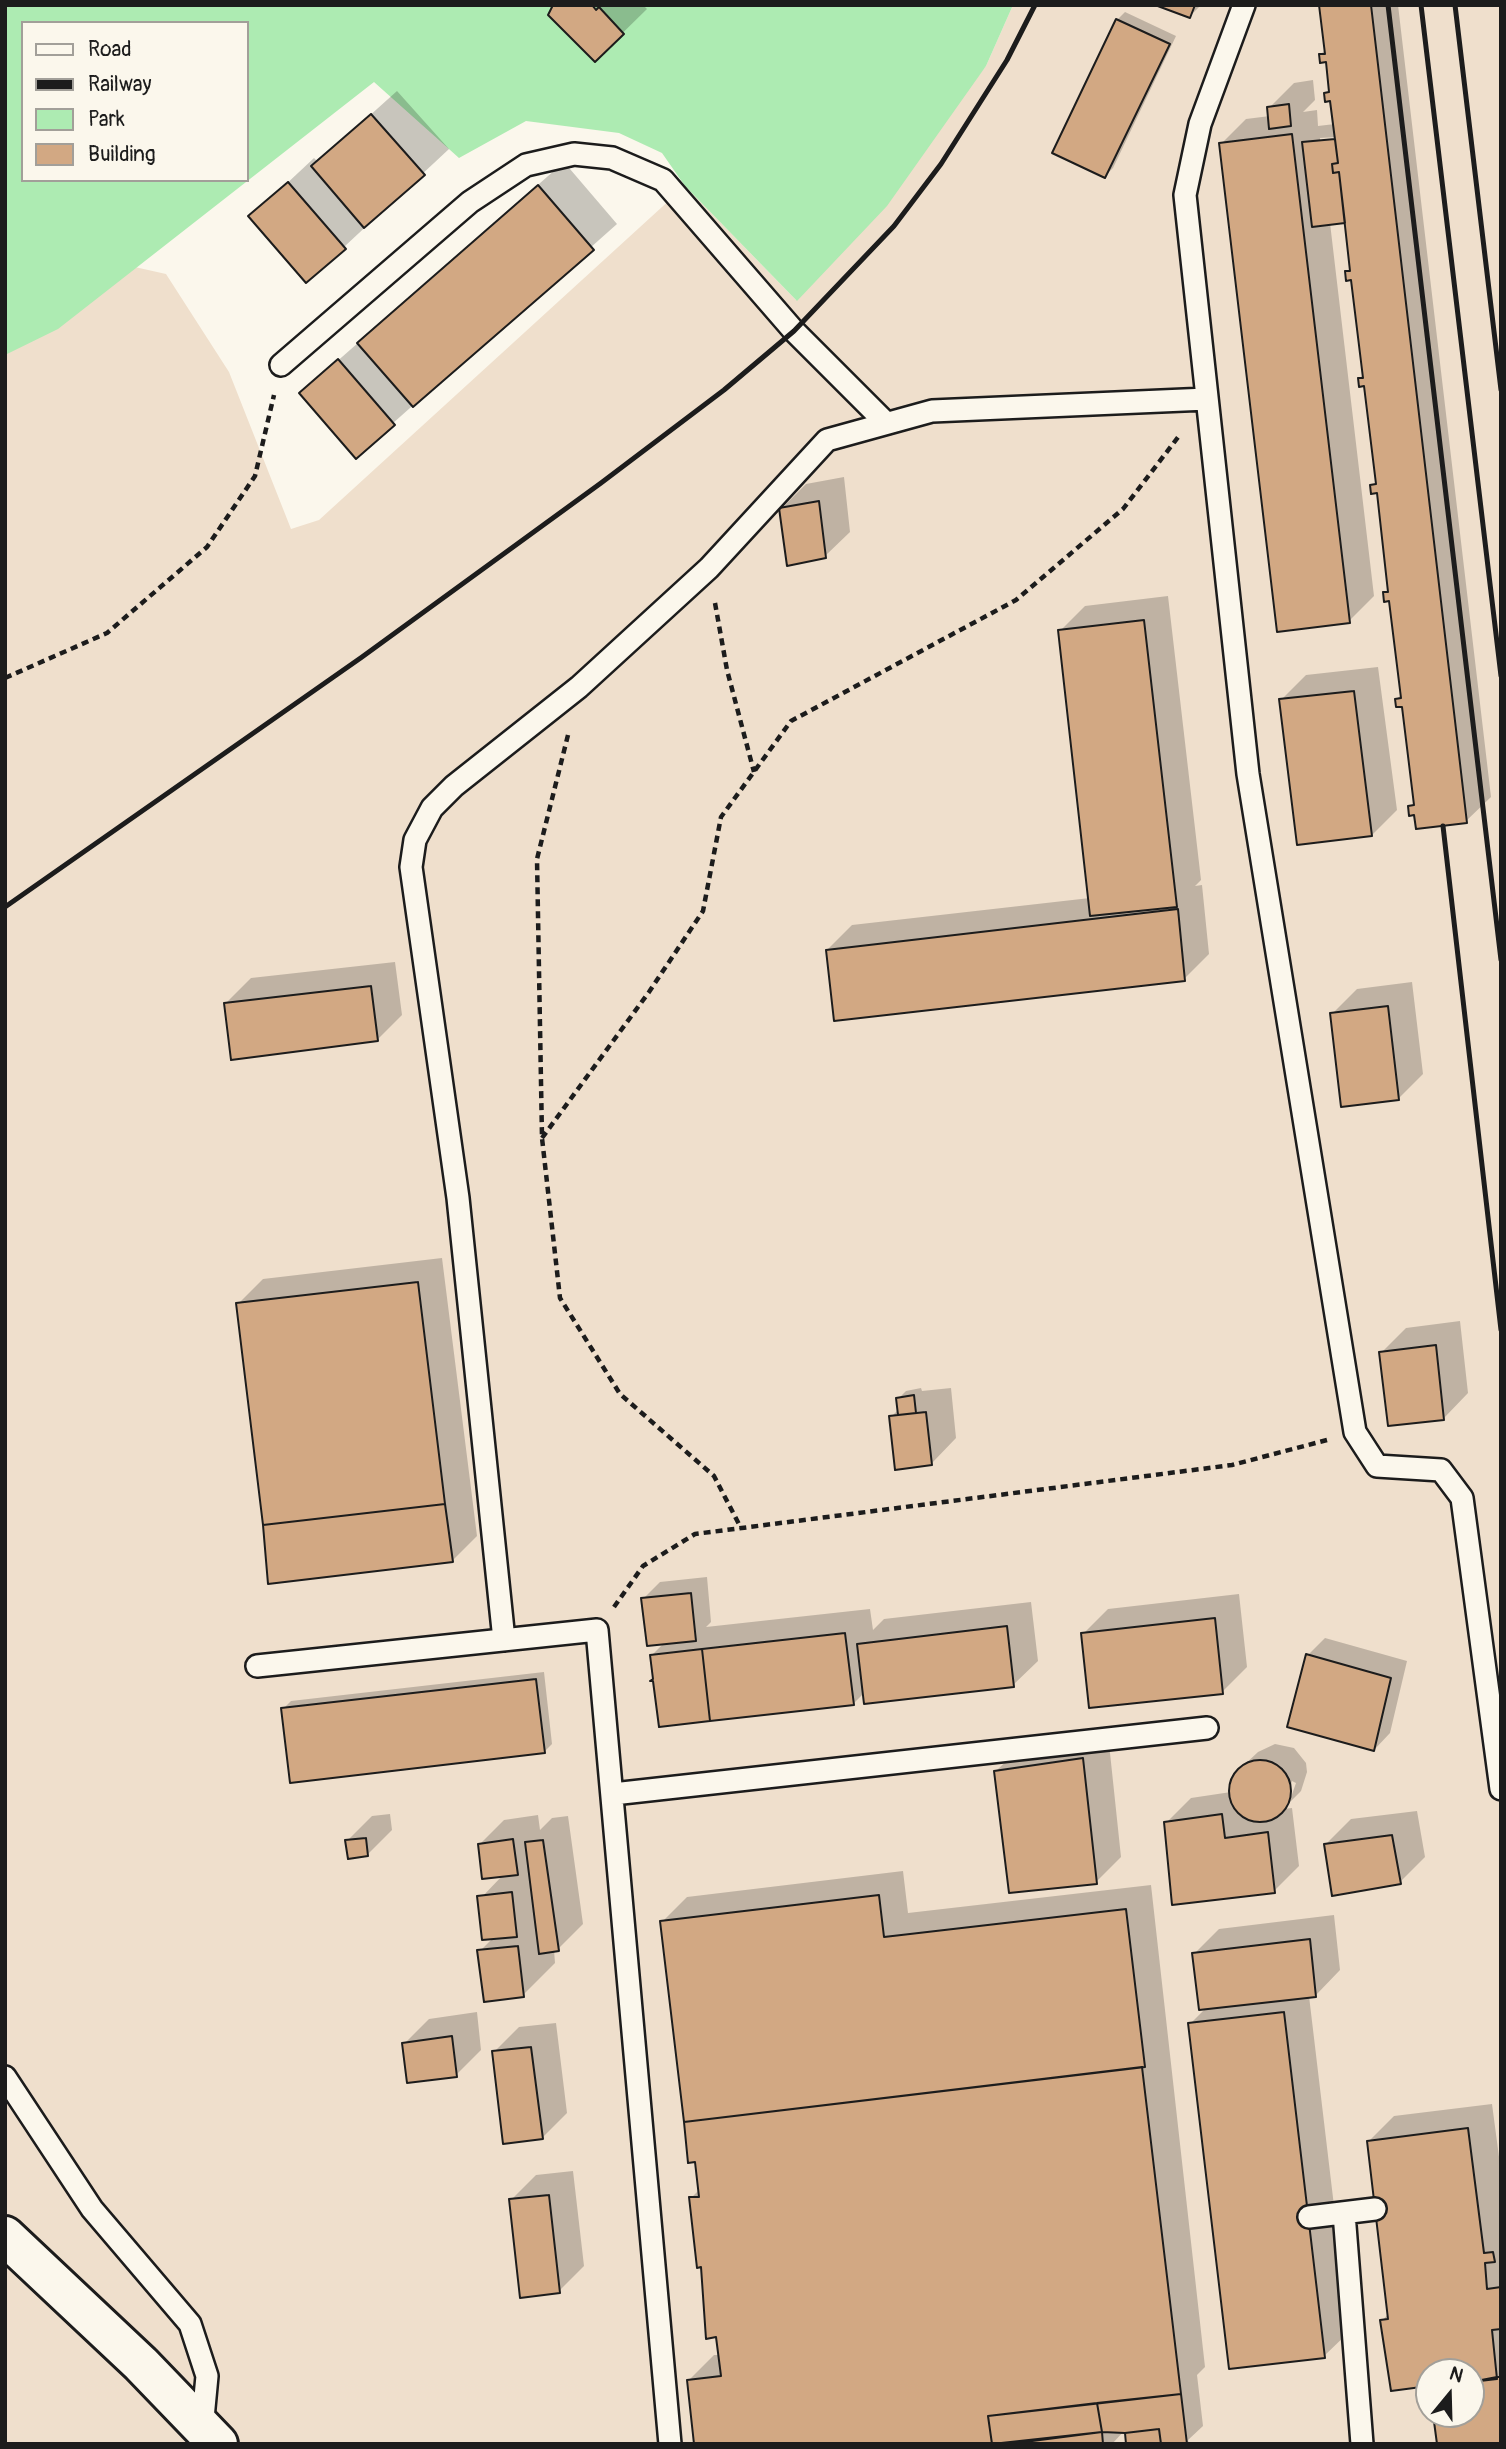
<!DOCTYPE html>
<style>
body{margin:0}
#map{position:relative;width:1506px;height:2449px;overflow:hidden;background:#fbf7ec;font-family:Pangolin,sans-serif}
canvas{display:block}
.frame{position:absolute;inset:0;border:7px solid #1c1c1c;pointer-events:none}
.legend{position:absolute;left:21px;top:21px;width:228px;height:161px;box-sizing:border-box;background:#fbf7ec;border:2px solid #a29f99;margin:0;padding:9px 12px;list-style:none;font-size:21px;color:#1c1c1c}
.legend li{display:flex;align-items:center;gap:14px;height:35px}
.legend b{width:35px;border:2px solid #a29f99}
.north{position:absolute;left:1415px;top:2358px;width:70px;height:70px;box-sizing:border-box;background:#fbf7ec;border:2px solid #a29f99;border-radius:50%;rotate:19deg;font-size:19px;font-weight:700;line-height:28px;text-align:center;color:#1c1c1c}
.north::after{content:'';display:block;margin:auto;width:24px;height:32px;background:#1c1c1c;clip-path:polygon(50% 0,100% 100%,50% 72%,0 100%)}
</style>
<div id="map">
<canvas width="1506" height="2449"></canvas>
<div class="frame"></div>
<ul class="legend">
<li><b style="height:9px;background:#fbf7ec"></b>Road</li>
<li><b style="height:9px;background:#1c1c1c"></b>Railway</li>
<li><b style="height:19px;background:#adebb2"></b>Park</li>
<li><b style="height:19px;background:#d2a883"></b>Building</li>
</ul>
<div class="north">N</div>
</div>
<script>
const c = document.querySelector('canvas').getContext('2d');
c.lineJoin = 'round';
function fillPath(path, color) {
  c.fillStyle = color;
  c.fill(path, 'evenodd');
}
function shape(rows) {
  const path = new Path2D();
  for (const r of rows) {
    if (r.length === 3) {
      path.moveTo(r[0] + r[2], r[1]);
      path.arc(r[0], r[1], r[2], 0, 2 * Math.PI);
      continue;
    }
    path.moveTo(r[0], r[1]);
    for (let i = 2; i < r.length; i += 2) path.lineTo(r[i], r[i + 1]);
  }
  return path;
}
function trace(path, color, width, dash) {
  c.strokeStyle = color;
  c.lineWidth = width;
  c.lineCap = dash ? 'butt' : 'round';
  c.setLineDash(dash || []);
  c.stroke(path);
}
const built = shape([
 [1013,5,1501,5,1501,2444,5,2444,5,273,50,248,166,274,229,372,291,529,319,520,685,186,796,300,986,66],
 [1429,2372,1471,2372,1471,2414,1429,2414]
]);
const green = shape([
 [5,5,1013,5,986,66,887,206,797,301,685,186,662,153,619,133,526,121,459,158,374,82,58,329,5,355],
 [23,23,247,23,247,180,23,180]
]);
const shadow = shape([
 [555,5,643,5,647,9,595,60,550,14],
 [1160,5,1201,5,1190,16],
 [1321,5,1398,5,1491,797,1466,821,1416,813,1410,807,1415,802,1403,705,1397,699,1402,694,1391,599,1385,593,1390,588,1378,491,1372,486,1377,481,1366,384,1359,379,1364,374,1353,278,1347,272,1352,267,1346,219,1330,223,1374,596,1349,621,1221,144,1246,119,1270,116,1269,108,1294,83,1313,80,1315,100,1303,112,1317,110,1318,126,1335,124,1332,99,1325,94,1331,89,1328,61,1321,54,1326,49],
 [1337,137,1337,140,1320,142,1320,138],
 [1125,12,1176,36,1113,168,1105,176,1117,20],
 [397,91,449,149,344,247,251,217,314,158,318,162],
 [564,162,617,224,356,456,301,393],
 [844,477,850,532,825,556,781,509,806,484],
 [1168,596,1201,880,1195,886,1202,885,1209,954,1184,979,827,950,852,925,1090,898,1060,631,1085,606],
 [1378,667,1397,810,1372,835,1281,700,1306,675],
 [395,962,402,1015,377,1040,226,1003,251,978],
 [1412,982,1423,1074,1398,1099,1332,1014,1357,989],
 [442,1258,477,1536,452,1561,238,1304,263,1279],
 [1460,1321,1468,1393,1444,1418,1381,1353,1406,1328],
 [921,1388,922,1391,951,1388,956,1438,932,1463,891,1417,899,1409,898,1399,906,1391],
 [707,1577,711,1622,706,1627,870,1609,873,1630,884,1619,1031,1602,1038,1661,1013,1685,864,1693,854,1703,651,1656,665,1642,643,1599,660,1582],
 [1239,1594,1247,1667,1222,1692,1083,1634,1108,1609],
 [1325,1638,1407,1661,1390,1733,1374,1750,1289,1726,1308,1655],
 [544,1672,552,1744,544,1752,283,1709,291,1701],
 [1108,1734,1121,1857,1096,1882,996,1771,1021,1747],
 [1275,1744,1294,1748,1306,1763,1307,1772,1301,1791,1289,1803,1296,1783,1292,1781,1285,1804,1288,1804,1283,1809,1292,1808,1299,1866,1274,1891,1166,1823,1191,1798,1231,1792,1240,1769,1258,1752],
 [1417,1811,1425,1857,1400,1882,1326,1844,1351,1819],
 [390,1814,392,1830,367,1855,347,1841,372,1816],
 [538,1815,540,1830,552,1818,568,1816,583,1924,558,1949,554,1950,555,1963,523,1995,480,1951,494,1937,480,1899,503,1875,479,1845,504,1820],
 [903,1871,908,1913,1151,1885,1205,2367,1197,2375,1203,2426,1188,2440,1189,2444,1128,2444,1124,2431,1112,2444,696,2444,689,2380,714,2355,720,2355,691,2198,700,2189,662,1922,687,1897],
 [1334,1915,1340,1970,1316,1995,1309,1996,1349,2332,1324,2356,1190,2024,1206,2008,1194,1954,1219,1929],
 [477,2012,481,2050,456,2075,404,2044,429,2019],
 [556,2023,567,2113,542,2138,494,2052,519,2027],
 [1492,2104,1501,2172,1501,2444,1435,2414,1471,2414,1471,2372,1429,2372,1429,2384,1382,2321,1389,2313,1369,2141,1394,2116],
 [573,2171,584,2266,559,2291,511,2200,536,2175]
]);
const building = shape([
 [553,5,592,5,596,10,599,7,624,34,595,62,548,15,553,5],
 [1155,5,1195,5,1190,18,1155,5],
 [1319,5,1371,5,1467,823,1416,829,1414,815,1409,816,1408,806,1414,805,1402,707,1396,707,1395,699,1401,698,1389,601,1384,602,1383,592,1388,592,1377,493,1371,494,1370,485,1376,484,1364,386,1359,387,1358,378,1363,378,1351,280,1346,281,1345,271,1350,271,1339,172,1333,173,1332,164,1338,163,1330,101,1325,102,1324,93,1329,92,1326,62,1320,63,1319,54,1325,54,1319,5],
 [1116,19,1170,44,1105,178,1052,153,1116,19],
 [1289,104,1291,126,1269,129,1267,107,1289,104],
 [371,114,425,175,364,228,311,166,371,114],
 [1292,134,1350,623,1277,632,1219,143,1292,134],
 [1335,139,1338,163,1332,164,1333,173,1339,172,1345,223,1312,227,1302,142,1335,139],
 [288,182,346,249,306,283,248,216,288,182],
 [538,185,594,250,413,407,357,343,538,185],
 [338,359,395,425,356,459,299,393,338,359],
 [819,501,826,558,787,566,779,508,819,501],
 [1144,620,1177,907,1090,916,1058,630,1144,620],
 [1354,691,1372,836,1297,845,1279,699,1354,691],
 [1178,909,1185,981,834,1021,826,950,1178,909],
 [371,986,378,1041,231,1060,224,1003,371,986],
 [1388,1006,1399,1100,1341,1107,1330,1013,1388,1006],
 [418,1282,445,1504,263,1525,236,1303,418,1282],
 [1436,1345,1444,1420,1388,1426,1379,1352,1436,1345],
 [914,1395,916,1413,898,1415,896,1398,914,1395],
 [926,1412,932,1465,895,1470,889,1416,926,1412],
 [445,1504,453,1562,268,1584,263,1525,445,1504],
 [691,1593,696,1641,647,1646,641,1598,691,1593],
 [1215,1618,1223,1694,1089,1708,1081,1633,1215,1618],
 [1007,1626,1014,1687,864,1704,857,1644,1007,1626],
 [845,1633,854,1705,710,1721,702,1649,845,1633],
 [702,1649,710,1721,659,1727,653,1681,650,1681,653,1679,650,1655,702,1649],
 [1306,1654,1391,1678,1374,1751,1287,1727,1306,1654],
 [536,1679,545,1753,290,1783,281,1708,536,1679],
 [1083,1758,1097,1884,1009,1893,994,1771,1083,1758],
 [1260,1791,31],
 [1222,1814,1225,1838,1268,1832,1275,1893,1172,1905,1164,1822,1222,1814],
 [1392,1835,1401,1884,1332,1896,1324,1844,1392,1835],
 [366,1838,368,1856,348,1859,345,1840,366,1838],
 [513,1839,518,1875,482,1879,478,1844,513,1839],
 [543,1840,559,1951,539,1954,525,1842,543,1840],
 [512,1892,517,1937,482,1940,477,1896,512,1892],
 [879,1895,884,1937,1126,1909,1145,2067,684,2122,660,1921,879,1895],
 [1310,1939,1316,1997,1199,2010,1192,1953,1310,1939],
 [518,1946,524,1997,484,2002,477,1950,518,1946],
 [1284,2012,1325,2358,1229,2369,1188,2023,1284,2012],
 [452,2036,457,2077,407,2083,402,2043,452,2036],
 [531,2047,543,2139,503,2144,492,2051,531,2047],
 [1142,2067,1181,2394,988,2416,992,2444,694,2444,687,2380,721,2376,716,2337,706,2339,701,2267,697,2268,689,2197,699,2197,695,2162,688,2163,684,2122,1142,2067],
 [1468,2128,1484,2253,1493,2252,1495,2262,1485,2263,1487,2289,1501,2287,1501,2329,1492,2330,1497,2379,1471,2382,1471,2372,1429,2372,1429,2386,1391,2391,1380,2320,1388,2319,1367,2141,1468,2128],
 [549,2195,560,2293,520,2298,509,2199,549,2195],
 [1497,2377,1501,2377,1501,2444,1437,2444,1433,2414,1471,2414,1471,2382,1497,2377],
 [1181,2394,1187,2444,1161,2444,1159,2429,1125,2433,1102,2432,1097,2403,1181,2394],
 [1097,2403,1102,2432,992,2444,988,2416,1097,2403],
 [1159,2429,1161,2444,1126,2444,1125,2433,1159,2429],
 [1102,2432,1103,2444,1009,2444,1102,2432]
]);
const path = shape([
 [715,603,727,670,754,772],
 [5,678,107,633,207,547,255,476,274,395],
 [568,735,537,859,542,1138,560,1298,620,1394,714,1476,741,1528],
 [542,1138,649,992,703,911,721,817,791,721,1016,600,1123,509,1179,436],
 [614,1607,643,1566,695,1534,1232,1465,1327,1440]
]);
const lane = shape([
 [1244,5,1200,124,1185,195,1248,774,1355,1432,1377,1466,1441,1470,1462,1498,1501,1789],
 [281,365,470,202,526,165,574,154,612,158,663,180,794,331,886,423],
 [504,1640,458,1198,411,867,415,840,432,808,454,786,579,687,709,568,827,440,932,411,1207,399],
 [257,1666,597,1630,670,2444],
 [613,1794,1207,1728],
 [5,2077,92,2209,190,2324,207,2376,202,2429],
 [1344,2213,1362,2444],
 [1309,2217,1375,2209]
]);
const street = shape([
 [5,2236,141,2364,218,2444]
]);
const rail = shape([
 [1388,5,1501,960],
 [1421,5,1501,676],
 [1455,5,1501,390],
 [1443,826,1501,1330],
 [5,907,362,657,601,483,724,390,794,331,894,226,941,164,1007,60,1035,5]
]);
fillPath(built, '#efdfcc');
fillPath(green, '#adebb2');
fillPath(shadow, '#0003');
fillPath(building, '#d2a883');
trace(building, '#1c1c1c', 2);
trace(lane, '#1c1c1c', 26);
trace(street, '#1c1c1c', 44);
trace(path, '#1c1c1c', 4.5, [7, 5]);
trace(lane, '#fbf7ec', 21);
trace(street, '#fbf7ec', 38);
trace(rail, '#1c1c1c', 5);
</script>
